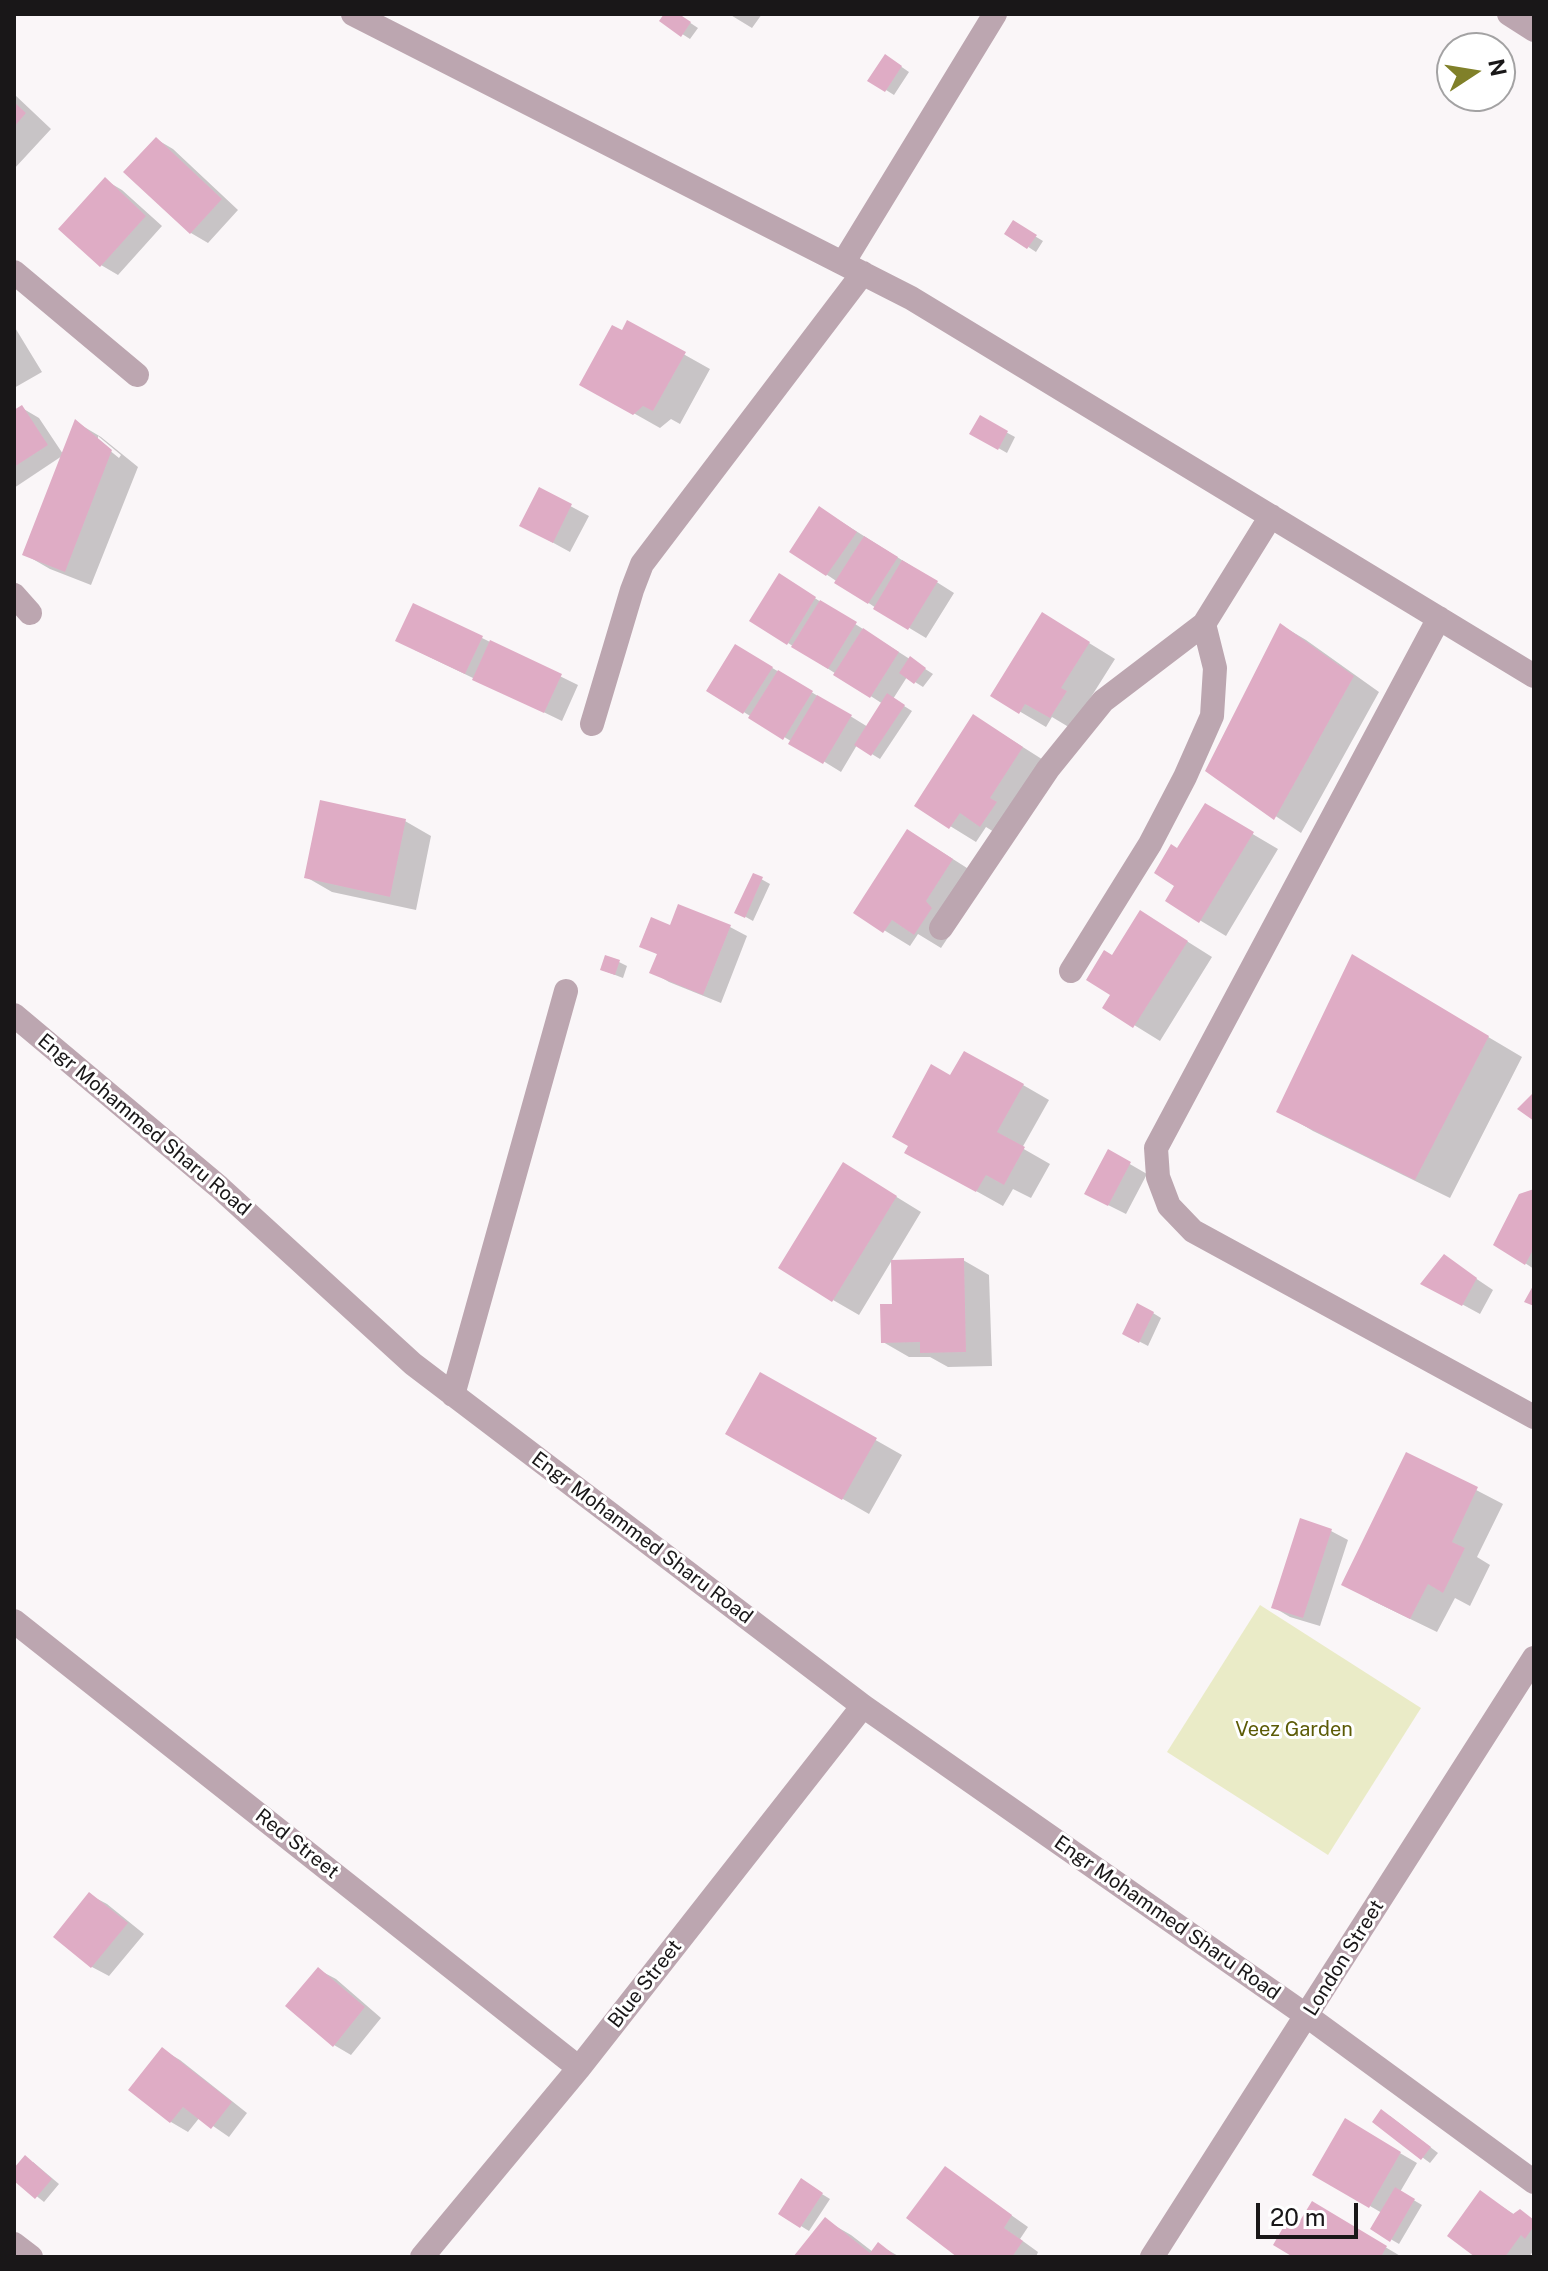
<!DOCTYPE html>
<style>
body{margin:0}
#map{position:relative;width:1548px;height:2271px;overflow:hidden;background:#faf6f8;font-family:"Public Sans",sans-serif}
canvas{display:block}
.frame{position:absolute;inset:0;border:16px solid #191718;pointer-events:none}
.north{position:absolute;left:1436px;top:32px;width:80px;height:80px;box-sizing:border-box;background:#fff;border:2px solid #a3a2a3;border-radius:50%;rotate:78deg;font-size:22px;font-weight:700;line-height:32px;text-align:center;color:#191718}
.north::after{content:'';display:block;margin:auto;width:28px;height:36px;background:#808029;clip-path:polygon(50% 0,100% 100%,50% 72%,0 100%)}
.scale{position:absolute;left:1256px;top:2203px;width:102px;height:36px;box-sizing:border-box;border:4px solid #191718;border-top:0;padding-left:10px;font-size:24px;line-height:28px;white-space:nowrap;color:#191718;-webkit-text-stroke:6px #fff;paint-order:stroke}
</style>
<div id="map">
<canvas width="1548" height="2271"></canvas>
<div class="frame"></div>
<div class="north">N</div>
<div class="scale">20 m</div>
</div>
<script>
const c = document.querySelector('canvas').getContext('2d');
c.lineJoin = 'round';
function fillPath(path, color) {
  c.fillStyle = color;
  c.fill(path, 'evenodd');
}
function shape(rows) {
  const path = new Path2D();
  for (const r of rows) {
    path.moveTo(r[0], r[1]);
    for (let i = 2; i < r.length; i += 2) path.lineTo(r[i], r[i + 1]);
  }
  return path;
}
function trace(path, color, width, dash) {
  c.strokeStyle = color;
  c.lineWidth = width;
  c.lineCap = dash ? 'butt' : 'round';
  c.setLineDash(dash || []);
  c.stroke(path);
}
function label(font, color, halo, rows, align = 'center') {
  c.font = font + ' "Public Sans",sans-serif';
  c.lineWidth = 6;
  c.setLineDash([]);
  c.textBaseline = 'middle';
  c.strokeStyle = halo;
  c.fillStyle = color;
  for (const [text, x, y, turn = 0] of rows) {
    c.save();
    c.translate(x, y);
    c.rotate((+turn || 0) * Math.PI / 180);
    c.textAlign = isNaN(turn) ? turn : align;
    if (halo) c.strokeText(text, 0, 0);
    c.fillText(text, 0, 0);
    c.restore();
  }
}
const green = shape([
 [1260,1605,1421,1708,1328,1855,1167,1752]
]);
const shadow = shape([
 [667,14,677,14,698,28,690,39,662,21],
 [729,14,762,14,752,28],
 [893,61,909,72,894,95,870,80],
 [14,94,51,129,14,169],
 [156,139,173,149,238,210,208,243,191,233,126,172],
 [105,180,122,190,162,226,118,275,101,265],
 [1013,223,1043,241,1036,252,1007,233],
 [628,323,710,369,680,424,671,419,660,428,582,384],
 [14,326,42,372,14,388],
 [22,408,39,418,63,454,76,422,101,437,138,467,91,585,50,569,24,554,62,456,14,488,14,413],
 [98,436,121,455,119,458,98,441],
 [980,418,1015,437,1007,453,972,433],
 [540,490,589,516,570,552,539,535],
 [837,519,954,593,926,638,876,608,792,551],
 [796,586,933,674,923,687,907,677,893,699,912,711,880,759,857,745,841,772,708,690,753,656,868,727,883,704,788,643],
 [1281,625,1306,640,1379,692,1301,833,1208,771],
 [1068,630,1115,659,1086,705,1077,732,1052,717,1046,727,992,695],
 [482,638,578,685,562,721,415,650],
 [974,716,1048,763,1007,840,986,827,976,842,916,805],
 [1205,806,1278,849,1226,936,1168,901,1177,885,1178,851],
 [405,821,431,836,416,910,332,892,306,877],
 [934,847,978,875,957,924,941,948,918,934,910,946,856,913],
 [754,875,770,884,753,921,737,912],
 [671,927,730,927,747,936,721,1003,669,982,652,972,659,955,642,946],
 [1166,928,1212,957,1160,1041,1105,1007,1113,994,1113,957],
 [619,962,627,966,623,978,602,970],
 [1387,977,1522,1057,1450,1198,1313,1131,1279,1111],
 [1023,1085,1049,1100,1022,1148,1050,1164,1031,1198,1013,1189,1003,1206,933,1167],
 [1109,1152,1147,1174,1126,1214,1104,1203],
 [869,1180,921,1212,859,1315,833,1300],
 [1534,1191,1534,1269,1496,1244],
 [1444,1257,1493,1290,1480,1314,1423,1283],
 [963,1260,989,1275,992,1366,948,1367,930,1357,909,1357,883,1342,894,1306],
 [1153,1313,1161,1318,1148,1346,1125,1334],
 [761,1375,902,1455,869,1514,728,1433],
 [1407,1454,1503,1504,1477,1557,1490,1565,1470,1606,1455,1598,1437,1632,1369,1599],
 [1331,1531,1348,1540,1320,1626,1290,1617,1273,1607],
 [90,1895,107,1904,144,1934,109,1976,92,1967,56,1937],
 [319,1970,336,1979,381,2018,351,2055,334,2045],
 [163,2050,180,2060,247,2113,229,2137,200,2117,188,2132,171,2122,131,2090],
 [1390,2116,1438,2153,1430,2163,1375,2122],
 [1345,2121,1417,2163,1400,2192,1422,2205,1399,2244,1372,2228,1382,2213,1315,2174],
 [33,2162,59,2184,44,2202,14,2178,14,2171],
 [946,2169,1028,2227,1020,2239,1038,2252,1036,2257,961,2257],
 [809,2186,830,2199,809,2231,780,2213],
 [1481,2193,1515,2215,1520,2212,1534,2220,1534,2250,1529,2257,1478,2257],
 [1313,2204,1402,2257,1297,2257],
 [825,2220,851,2235,873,2252,879,2245,900,2257,796,2257]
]);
const building = shape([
 [664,14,679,14,691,22,681,37,659,21],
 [885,54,902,66,885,92,867,81],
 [14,102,26,113,14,127],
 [156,137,222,199,190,234,123,172],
 [105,177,146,216,100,267,58,229],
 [1013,220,1037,235,1027,249,1004,234],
 [627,320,686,352,653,411,643,406,633,415,579,385,612,325,622,330],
 [22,405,48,445,14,467,14,410],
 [980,415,1008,431,998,450,969,434],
 [75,419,112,450,65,572,22,555],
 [539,487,572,504,553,543,519,526],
 [819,506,857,532,826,576,789,552],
 [864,536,898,557,868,604,834,583],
 [902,560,938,581,908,630,873,609],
 [779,573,816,597,787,645,749,621],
 [820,600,857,622,828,669,791,647],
 [413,603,483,636,465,674,395,641],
 [1042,612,1090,642,1061,688,1067,691,1050,718,1025,704,1019,714,990,696],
 [1280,623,1354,676,1274,820,1205,771],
 [863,628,899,652,870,698,833,675],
 [490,640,562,674,544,713,472,680],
 [735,644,773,667,743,714,706,691],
 [910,656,926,668,914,684,899,673],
 [778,670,813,691,783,740,748,718],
 [887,693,905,705,871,756,854,745],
 [817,695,852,715,823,764,788,744],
 [973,714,1023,747,990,798,997,802,980,827,960,813,949,829,914,806],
 [320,800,406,819,390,897,304,878],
 [1205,803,1254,832,1199,923,1165,901,1174,886,1154,873,1171,844,1177,848],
 [907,829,953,859,926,901,932,908,914,935,892,920,883,933,853,913],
 [753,873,763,877,745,918,734,913],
 [678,904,731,925,703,995,649,973,657,954,639,947,651,917,670,925],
 [1140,910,1188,941,1133,1028,1102,1008,1110,995,1086,980,1104,950,1112,955],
 [1352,954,1489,1036,1415,1180,1276,1112],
 [605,955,620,960,615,975,600,970],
 [964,1051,1024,1084,997,1132,1025,1147,1004,1185,986,1175,976,1192,904,1153,908,1146,892,1137,931,1064,950,1075],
 [1534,1092,1534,1121,1517,1109],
 [1108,1149,1131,1162,1108,1206,1084,1194],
 [843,1162,897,1196,832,1302,778,1268],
 [1534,1189,1534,1248,1525,1265,1493,1245,1519,1194],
 [1444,1254,1477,1278,1462,1306,1420,1284],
 [964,1258,966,1352,920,1353,920,1342,881,1343,880,1304,892,1304,891,1260],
 [1534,1284,1534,1306,1524,1302],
 [1137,1303,1154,1312,1139,1343,1122,1334],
 [760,1372,877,1438,842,1500,725,1434],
 [1406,1452,1478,1487,1452,1542,1465,1548,1443,1593,1428,1584,1410,1619,1341,1585],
 [1300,1518,1332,1529,1303,1618,1271,1608],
 [89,1892,128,1923,91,1968,53,1937],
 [318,1967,365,2007,333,2047,285,2006],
 [162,2047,232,2102,211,2129,183,2107,170,2123,128,2090],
 [1381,2109,1431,2147,1421,2160,1372,2122],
 [1345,2118,1401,2152,1369,2208,1312,2175],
 [25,2155,52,2179,35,2199,14,2181,14,2168],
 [945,2166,1012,2215,1004,2228,1023,2241,1012,2257,957,2257,906,2218],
 [801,2178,823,2193,800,2228,778,2214],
 [1395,2187,1415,2199,1390,2242,1370,2229],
 [1480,2190,1513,2214,1520,2209,1534,2220,1534,2226,1525,2239,1521,2235,1505,2257,1475,2257,1447,2236],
 [1312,2201,1387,2246,1381,2257,1293,2257,1273,2245,1288,2219,1298,2224],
 [825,2217,870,2253,878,2242,897,2257,793,2257]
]);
const street = shape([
 [353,14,911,298,1534,676],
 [1509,14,1534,30],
 [843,263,995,14],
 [14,272,137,375],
 [14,595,30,613],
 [1439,618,1156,1148,1158,1177,1169,1206,1193,1231,1534,1417],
 [592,724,632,590,642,564,863,273],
 [941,928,1048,769,1103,701,1204,624,1271,516],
 [1071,971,1150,844,1185,777,1212,716,1215,668,1204,624],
 [14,1015,219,1187,413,1364,863,1706,1307,2016,1534,2182],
 [453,1395,566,991],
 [14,1621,579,2068],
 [14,2244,31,2257],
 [422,2257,579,2068,863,1706],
 [1152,2257,1534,1658]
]);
const streetNames = [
 ["Engr Mohammed Sharu Road",144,1125,40],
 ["Engr Mohammed Sharu Road",642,1538,37],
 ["Red Street",297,1844,38],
 ["Engr Mohammed Sharu Road",1167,1918,35],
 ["London Street",1344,1958,-58],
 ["Blue Street",645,1984,-52]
];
const parkNames = [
 ["Veez Garden",1294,1730]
];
fillPath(green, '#eaebc7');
fillPath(shadow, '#0003');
fillPath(building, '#dfacc5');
trace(street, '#bca6b0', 24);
label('20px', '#191718', '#fff', streetNames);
label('20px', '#5c5b06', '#fff', parkNames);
</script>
